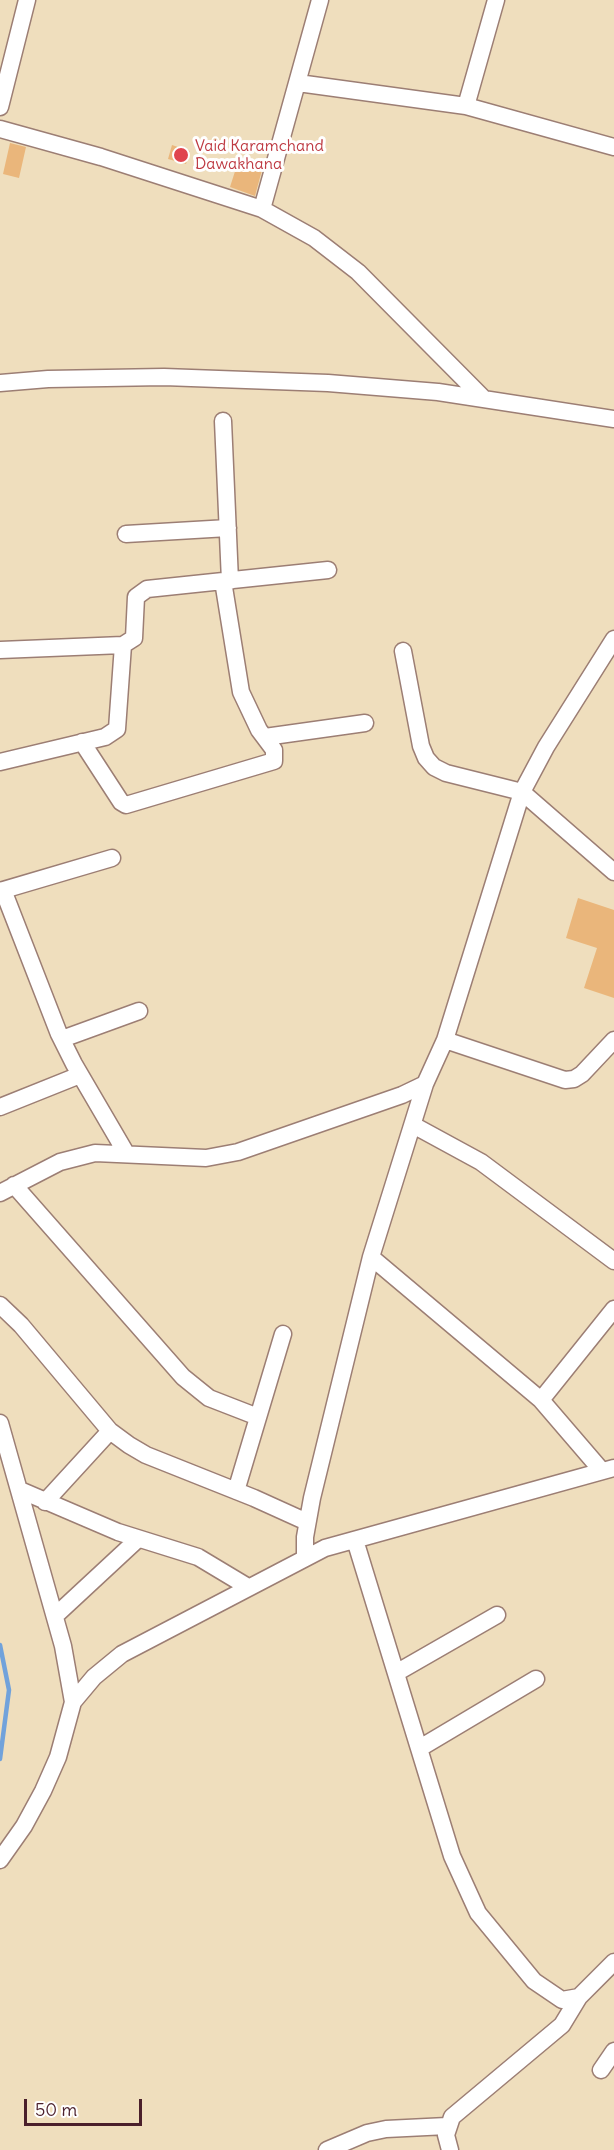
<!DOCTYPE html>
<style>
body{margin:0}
#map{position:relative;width:614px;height:2150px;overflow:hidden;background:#efdebd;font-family:Delius,sans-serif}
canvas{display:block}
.scale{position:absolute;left:24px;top:2099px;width:118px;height:27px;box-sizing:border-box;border:3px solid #4a1f2b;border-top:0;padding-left:8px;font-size:18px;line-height:21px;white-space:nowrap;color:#4a1f2b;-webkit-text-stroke:4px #fff;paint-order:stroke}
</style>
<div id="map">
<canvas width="614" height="2150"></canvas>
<div class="scale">50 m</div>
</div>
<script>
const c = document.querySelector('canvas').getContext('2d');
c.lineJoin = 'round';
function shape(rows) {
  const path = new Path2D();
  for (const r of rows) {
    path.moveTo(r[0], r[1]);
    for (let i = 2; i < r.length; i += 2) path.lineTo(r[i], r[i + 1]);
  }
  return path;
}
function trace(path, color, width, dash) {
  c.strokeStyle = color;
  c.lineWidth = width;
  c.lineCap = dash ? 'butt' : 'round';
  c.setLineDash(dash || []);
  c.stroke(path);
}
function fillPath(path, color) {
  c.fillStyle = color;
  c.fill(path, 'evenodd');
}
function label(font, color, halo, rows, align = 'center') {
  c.font = font + ' Delius,sans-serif';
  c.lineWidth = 6;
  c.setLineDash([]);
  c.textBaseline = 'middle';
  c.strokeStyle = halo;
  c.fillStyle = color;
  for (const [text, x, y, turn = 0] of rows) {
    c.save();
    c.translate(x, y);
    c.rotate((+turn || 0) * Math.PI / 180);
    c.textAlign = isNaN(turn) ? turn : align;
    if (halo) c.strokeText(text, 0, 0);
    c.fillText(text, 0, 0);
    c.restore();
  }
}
const stream = shape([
 [0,1645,9,1690,0,1759]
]);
const building = shape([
 [10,143,26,147,19,178,3,174],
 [172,145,190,151,186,164,168,159],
 [238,162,262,170,255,196,230,187],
 [578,898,614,910,614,998,584,988,597,948,566,938]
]);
const minor = shape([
 [298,83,466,106,614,147],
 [466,106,496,0],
 [0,107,27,0],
 [0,129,101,157,262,209,314,238,358,272,482,397],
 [262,209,320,0],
 [0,383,48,379,164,377,328,383,438,392,614,419],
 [223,421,230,581],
 [126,534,228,528],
 [0,650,123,645,134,638,136,597,147,589,328,570],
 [403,651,421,746,426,758,434,767,446,773,522,792,614,872],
 [265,737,365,723],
 [82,742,121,802,126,805,274,761,274,750,259,730,241,692,223,581],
 [0,762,105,737,117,729,123,645],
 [3,890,59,1034,74,1064,126,1153],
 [0,891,112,858],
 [62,1039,139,1011],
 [445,1040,565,1080,574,1079,582,1074,614,1040],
 [0,1107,80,1075],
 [413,1125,481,1162,614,1261],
 [14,1185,183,1377,209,1398,258,1417],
 [0,1193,60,1162,95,1153,206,1158,238,1152,402,1095,425,1084,445,1040,522,792,546,747,614,639],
 [371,1257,541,1400,602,1471],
 [0,1305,21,1325,110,1431,129,1445,146,1455,254,1498,307,1522],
 [541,1400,614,1309],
 [0,1423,63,1646,73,1702,58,1757,43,1791,24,1826,0,1860],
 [20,1490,118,1532,198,1557,248,1587],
 [236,1491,283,1334],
 [45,1502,110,1431],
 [355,1540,452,1856,478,1913,534,1981,562,2000,579,1997,614,1962],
 [305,1558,305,1537,312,1498,371,1257,425,1084],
 [55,1616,138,1539],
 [396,1673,497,1615],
 [73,1702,94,1677,122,1654,325,1548,614,1468],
 [420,1748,536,1679],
 [601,2070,614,2051],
 [327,2150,367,2133,386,2129,447,2126],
 [450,2150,446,2135,452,2117,562,2025,579,1997]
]);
const markers = [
 [181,155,8,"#e0444e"]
];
const healthNames = [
 ["Vaid Karamchand",195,146],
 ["Dawakhana",195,164]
];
trace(stream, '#71a2db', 4.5);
fillPath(building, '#eab67b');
trace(minor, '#9c7e74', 19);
trace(minor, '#fff', 16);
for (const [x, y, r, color] of markers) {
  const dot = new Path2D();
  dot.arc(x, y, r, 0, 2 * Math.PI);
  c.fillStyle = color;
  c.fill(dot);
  trace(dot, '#fff', 2);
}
label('16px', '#be3a42', '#fff', healthNames, 'left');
</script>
